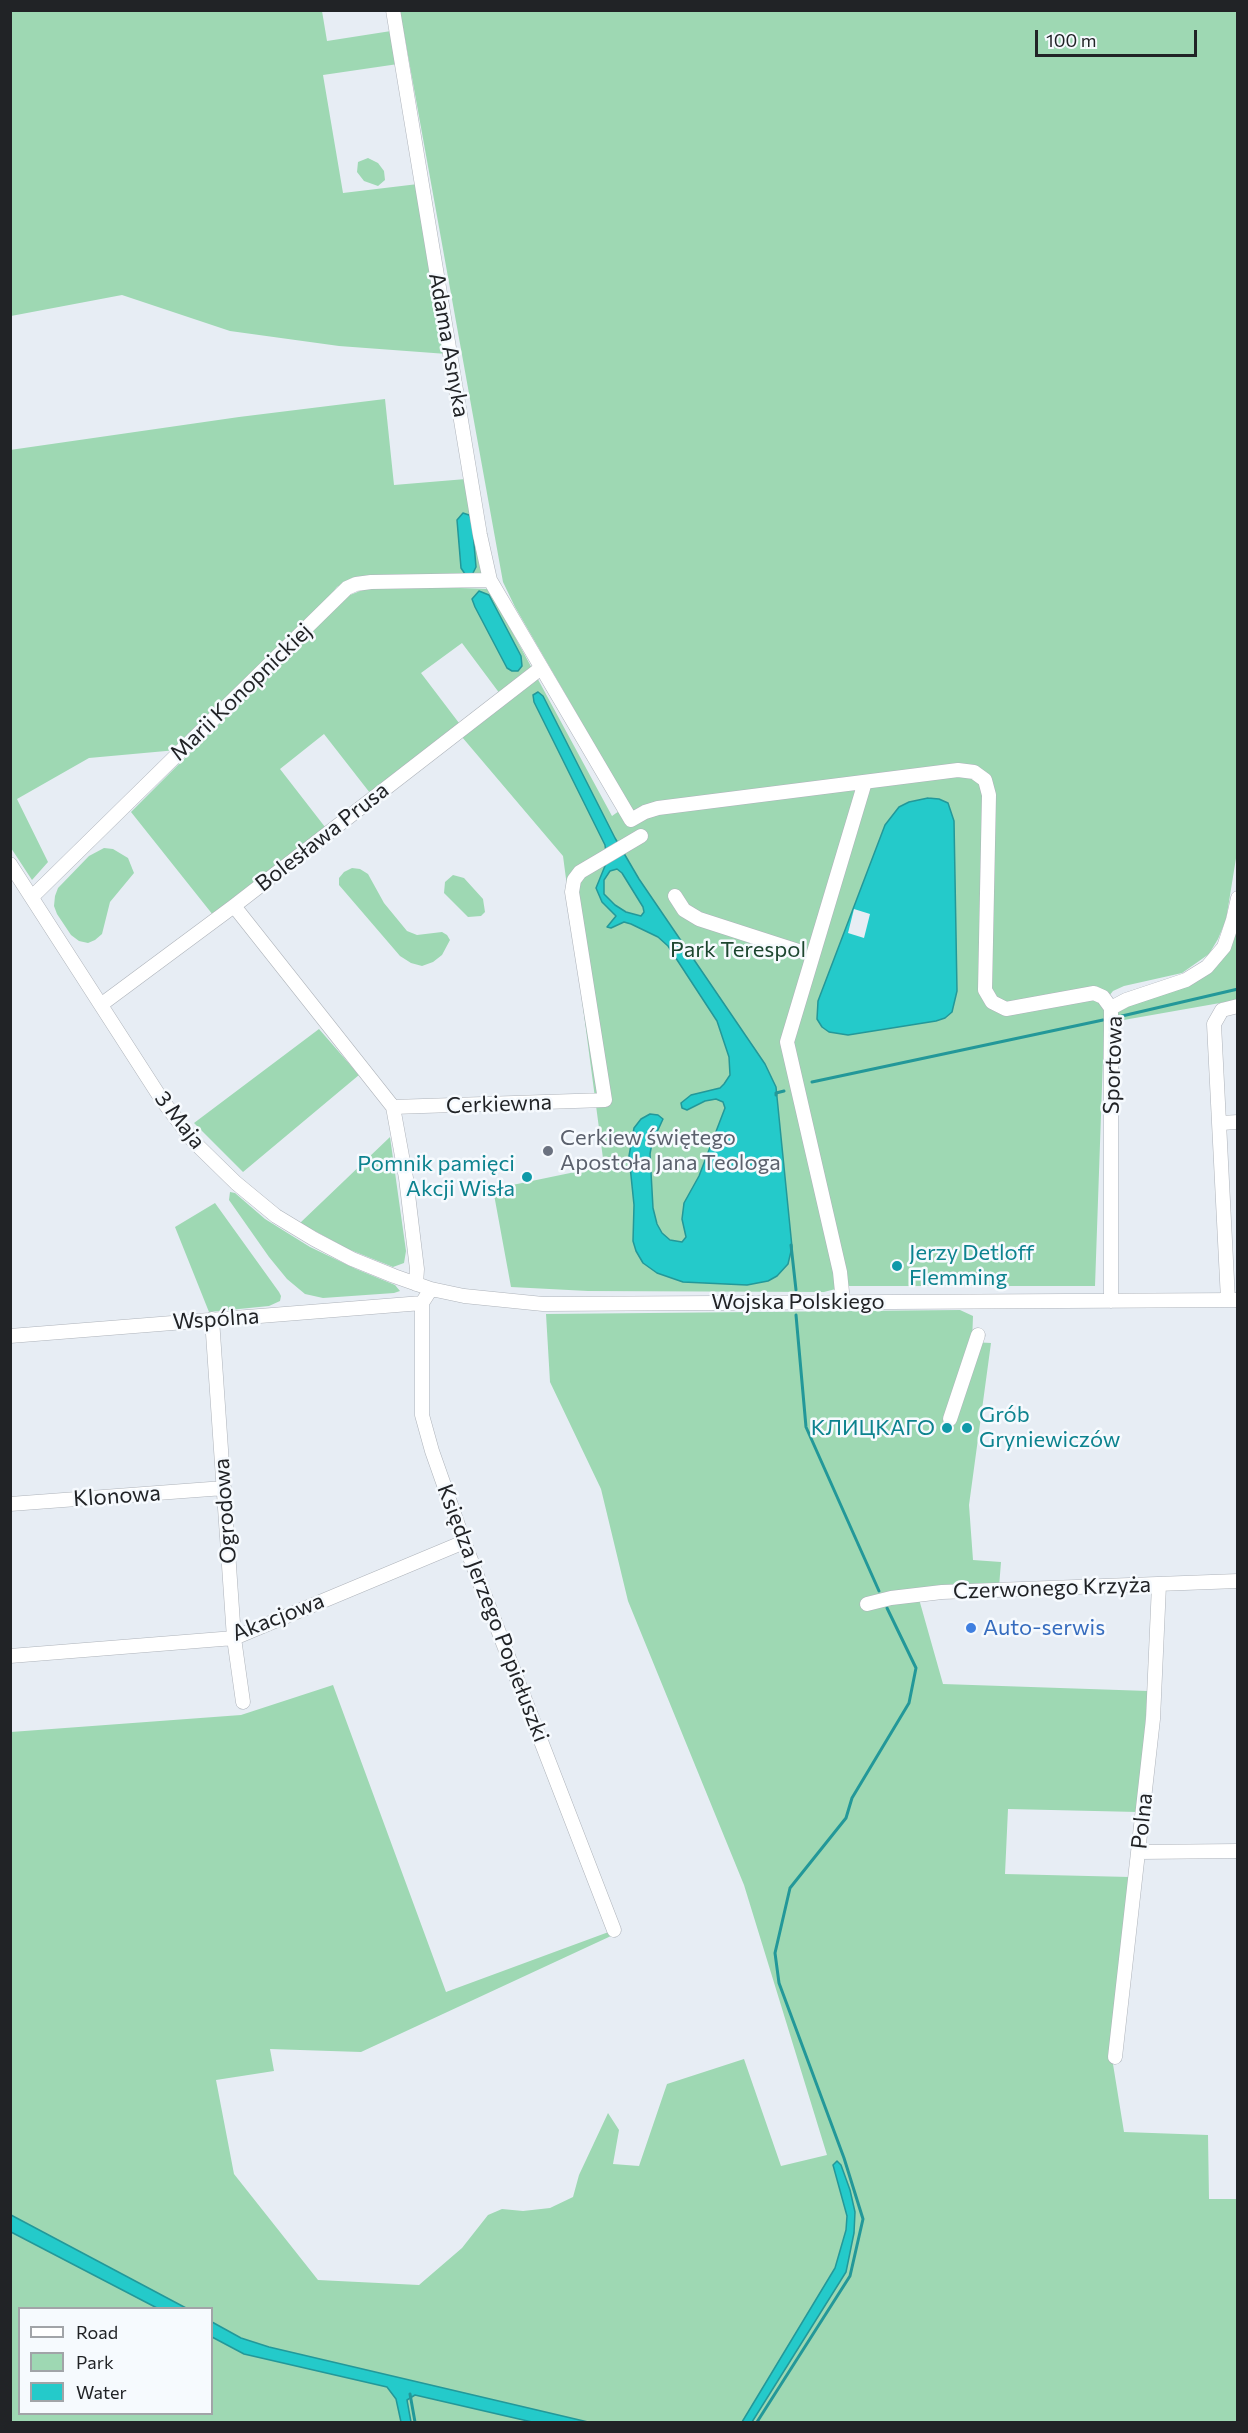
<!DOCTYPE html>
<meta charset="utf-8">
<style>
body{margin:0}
#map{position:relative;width:1248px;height:2433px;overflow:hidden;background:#e7edf4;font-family:Commissioner,sans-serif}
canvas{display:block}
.frame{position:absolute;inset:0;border:12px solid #212326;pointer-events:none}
.legend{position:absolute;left:18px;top:2307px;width:195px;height:108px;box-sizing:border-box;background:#f6fafe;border:2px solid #a1a4a8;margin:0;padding:8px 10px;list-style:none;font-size:18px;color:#212326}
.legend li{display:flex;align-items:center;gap:12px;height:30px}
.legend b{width:30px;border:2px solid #a1a4a8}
.scale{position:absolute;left:1035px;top:30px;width:162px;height:27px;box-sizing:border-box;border:3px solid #212326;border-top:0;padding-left:8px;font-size:18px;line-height:21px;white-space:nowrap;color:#212326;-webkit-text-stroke:4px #f6fafe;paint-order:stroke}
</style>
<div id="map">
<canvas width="1248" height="2433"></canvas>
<div class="frame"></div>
<ul class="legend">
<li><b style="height:8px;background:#fff"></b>Road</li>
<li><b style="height:16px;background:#9ed8b3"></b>Park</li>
<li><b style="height:16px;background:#24caca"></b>Water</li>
</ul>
<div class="scale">100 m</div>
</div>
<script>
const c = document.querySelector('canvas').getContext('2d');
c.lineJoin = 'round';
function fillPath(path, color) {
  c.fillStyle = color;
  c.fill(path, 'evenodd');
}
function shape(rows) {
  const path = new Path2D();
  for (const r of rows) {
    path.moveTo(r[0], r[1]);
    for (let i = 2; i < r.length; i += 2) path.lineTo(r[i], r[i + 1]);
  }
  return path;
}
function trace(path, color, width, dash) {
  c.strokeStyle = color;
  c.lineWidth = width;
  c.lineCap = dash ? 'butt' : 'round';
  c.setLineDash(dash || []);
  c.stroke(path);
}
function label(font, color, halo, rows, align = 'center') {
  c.font = font + ' Commissioner,sans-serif';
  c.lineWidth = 5;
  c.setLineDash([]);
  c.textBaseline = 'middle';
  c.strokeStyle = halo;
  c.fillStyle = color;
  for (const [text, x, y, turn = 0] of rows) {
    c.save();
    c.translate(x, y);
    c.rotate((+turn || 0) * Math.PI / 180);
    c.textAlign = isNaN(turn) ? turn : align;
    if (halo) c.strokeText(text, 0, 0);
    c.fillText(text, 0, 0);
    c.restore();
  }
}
const green = shape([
 [10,11,322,11,327,41,391,31,398,64,323,75,343,193,418,184,447,354,339,346,230,331,122,295,11,316],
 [400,11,1237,11,1237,852,1226,920,1218,939,1209,954,1182,973,1124,986,1113,991,1105,1001,1095,1286,847,1286,824,1292,588,1291,511,1287,493,1189,604,1166,563,856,462,737,506,702,462,643,421,673,459,723,370,793,324,734,280,769,325,827,213,915,131,812,282,661,280,650,177,750,89,758,17,799,48,862,32,880,11,848,10,450,239,417,385,399,394,485,466,479,483,572,479,577,362,576,352,578,337,587,323,605,330,613,350,595,375,585,489,589,612,816,629,804,515,607,503,582],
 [368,158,378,163,384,171,385,180,378,186,364,181,357,172,358,162],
 [104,848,113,849,128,858,134,873,110,902,102,934,95,940,88,943,79,941,71,935,57,914,54,906,55,896,58,888,89,856],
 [352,868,360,869,368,874,384,903,407,931,417,935,442,932,447,935,450,940,442,955,433,962,422,966,411,963,400,956,339,885,339,878,344,872],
 [453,875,464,878,483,899,485,912,481,916,468,917,444,893,445,882],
 [1237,926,1237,1000,1118,1021,1117,1015,1119,1009,1183,987],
 [319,1029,359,1075,243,1172,194,1123],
 [390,1137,406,1251,404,1263,393,1267,348,1249,300,1223],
 [230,1192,235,1193,265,1219,310,1247,356,1269,395,1285,400,1291,394,1293,323,1298,305,1294,287,1279,269,1257,229,1200],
 [215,1203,279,1292,281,1296,280,1301,269,1306,209,1312,175,1227],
 [960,1310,973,1316,972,1342,991,1343,969,1505,973,1560,1001,1562,999,1587,917,1592,943,1684,1148,1691,1138,1812,1008,1809,1005,1874,1130,1877,1112,2058,1124,2132,1208,2135,1209,2199,1237,2199,1237,2422,11,2422,11,1732,241,1715,333,1685,446,1992,614,1930,611,1936,361,2052,270,2049,274,2071,216,2080,234,2174,318,2280,419,2285,462,2248,488,2215,502,2209,523,2211,550,2208,573,2197,579,2175,608,2113,619,2130,613,2164,639,2166,667,2084,744,2059,781,2166,827,2155,744,1885,628,1601,601,1489,550,1382,546,1314],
 [20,2308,212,2308,212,2414,20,2414]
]);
const water = shape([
 [463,513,469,515,472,520,476,567,472,575,465,574,461,568,457,520,463,513],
 [479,591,489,595,521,656,522,666,518,671,512,671,507,668,475,607,472,599,479,591],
 [538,692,543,696,615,838,639,879,765,1064,776,1087,792,1247,788,1264,777,1276,768,1281,747,1285,683,1282,657,1273,643,1263,636,1251,633,1241,634,1205,629,1156,634,1128,641,1119,650,1114,658,1115,663,1119,652,1143,650,1154,653,1208,657,1224,662,1233,670,1240,682,1242,686,1237,682,1219,684,1203,699,1176,725,1108,723,1102,716,1099,705,1101,687,1110,682,1108,681,1103,691,1095,720,1088,724,1084,730,1075,729,1057,717,1021,668,946,658,937,631,924,624,922,611,928,607,927,616,916,602,902,596,888,607,861,605,845,534,702,533,695,538,692],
 [617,869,622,873,643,907,644,912,641,916,626,912,615,905,604,894,604,880,610,871,617,869],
 [928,798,939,799,948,803,954,821,957,991,952,1012,945,1018,936,1021,848,1035,829,1032,822,1027,817,1019,818,1001,885,825,899,807,909,802,928,798],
 [837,2161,841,2165,850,2190,855,2212,854,2233,846,2272,752,2422,742,2422,835,2268,846,2230,847,2216,833,2165,837,2161],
 [10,2215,11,2215,186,2308,157,2308,11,2232,10,2215],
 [212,2322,241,2338,269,2347,588,2422,532,2422,415,2395,407,2400,411,2422,401,2422,396,2399,387,2387,244,2354,212,2337,212,2322]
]);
const pier = shape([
 [854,909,870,914,864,938,848,933]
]);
const stream = shape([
 [1122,1016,1238,989],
 [812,1082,1103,1020],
 [776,1095,776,1093,784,1091],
 [791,1245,796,1290],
 [796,1315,806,1427,879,1591],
 [410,2394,415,2422],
 [757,2422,850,2276,863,2219,844,2158,779,1983,775,1953,790,1888,846,1818,852,1798,909,1703,916,1668,887,1608]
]);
const minor = shape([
 [393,10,480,535,490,580,631,820,645,812,658,808,958,770,974,772,985,780,989,795,985,990,992,1002,1006,1009,1094,993,1103,997,1111,1008],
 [10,864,162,1100,194,1142,236,1183,276,1216,314,1239,352,1259,394,1276,431,1289,464,1296,543,1304,1238,1300],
 [675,896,684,910,699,919,798,951],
 [32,897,347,588,356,584,371,582,490,580],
 [234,906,393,1107,406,1178,417,1269,416,1284],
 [102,1004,234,906,541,668],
 [1111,1008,1111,1301],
 [1111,1008,1126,1000,1186,980,1207,967,1224,947,1233,920,1238,898],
 [393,1107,605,1100,572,892,574,880,580,872,641,836],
 [1221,1123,1238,1122],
 [431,1289,422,1303,422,1415,432,1451,464,1542,614,1930],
 [1228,1300,1214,1024,1222,1010,1238,1006],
 [843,1302,840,1272,787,1042,865,782],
 [212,1319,234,1638,243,1702],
 [10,1336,422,1303],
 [950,1419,978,1335],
 [10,1504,224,1488],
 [867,1604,891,1598,942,1592,1238,1581],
 [10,1656,234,1638,464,1542],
 [1139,1852,1238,1851],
 [1115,2057,1153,1719,1159,1585]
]);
const markers = [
 [548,1151,6,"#6b7280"],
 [527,1177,6,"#0f9aa8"],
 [897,1266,6,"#0f9aa8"],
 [947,1428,6,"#0f9aa8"],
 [967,1428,6,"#0f9aa8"],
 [971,1628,6,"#3f7fe0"]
];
const streetNames = [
 ["Adama Asnyka",449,345,80],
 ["Marii Konopnickiej",241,692,-44],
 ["Bolesława Prusa",322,837,-38],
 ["Sportowa",1113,1065,-88],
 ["Cerkiewna",499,1104,-2],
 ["3 Maja",180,1120,52],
 ["Wojska Polskiego",798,1302],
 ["Wspólna",216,1319,-4],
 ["Klonowa",117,1496,-4],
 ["Ogrodowa",225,1511,-94],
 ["Czerwonego Krzyża",1052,1588,-2],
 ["Księdza Jerzego Popiełuszki",493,1613,69],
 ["Akacjowa",278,1617,-21],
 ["Polna",1142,1821,-84]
];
const parkNames = [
 ["Park Terespol",738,950]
];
const worshipNames = [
 ["Cerkiew świętego",560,1138],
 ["Apostoła Jana Teologa",560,1163]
];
const cultureNames = [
 ["Pomnik pamięci",515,1164],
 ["Akcji Wisła",515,1189],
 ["Jerzy Detloff",909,1253,"left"],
 ["Flemming",909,1278,"left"],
 ["Grób",979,1415,"left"],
 ["Gryniewiczów",979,1440,"left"],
 ["КЛИЦКАГО",935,1428]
];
const shopNames = [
 ["Auto-serwis",983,1628]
];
fillPath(green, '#9ed8b3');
fillPath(water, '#24caca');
trace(water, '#239899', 1.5);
fillPath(pier, '#e7edf4');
trace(stream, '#239899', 3);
trace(minor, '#aeb3ba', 15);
trace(minor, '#fff', 14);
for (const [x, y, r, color] of markers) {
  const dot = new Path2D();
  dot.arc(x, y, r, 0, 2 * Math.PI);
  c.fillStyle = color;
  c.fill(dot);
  trace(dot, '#f6fafe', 2);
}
label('22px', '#212326', '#f6fafe', streetNames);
label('22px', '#1d462f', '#f6fafe', parkNames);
label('22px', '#5b616d', '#f6fafe', worshipNames, 'left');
label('22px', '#0d838f', '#f6fafe', cultureNames, 'right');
label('22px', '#366cbe', '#f6fafe', shopNames, 'left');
</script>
